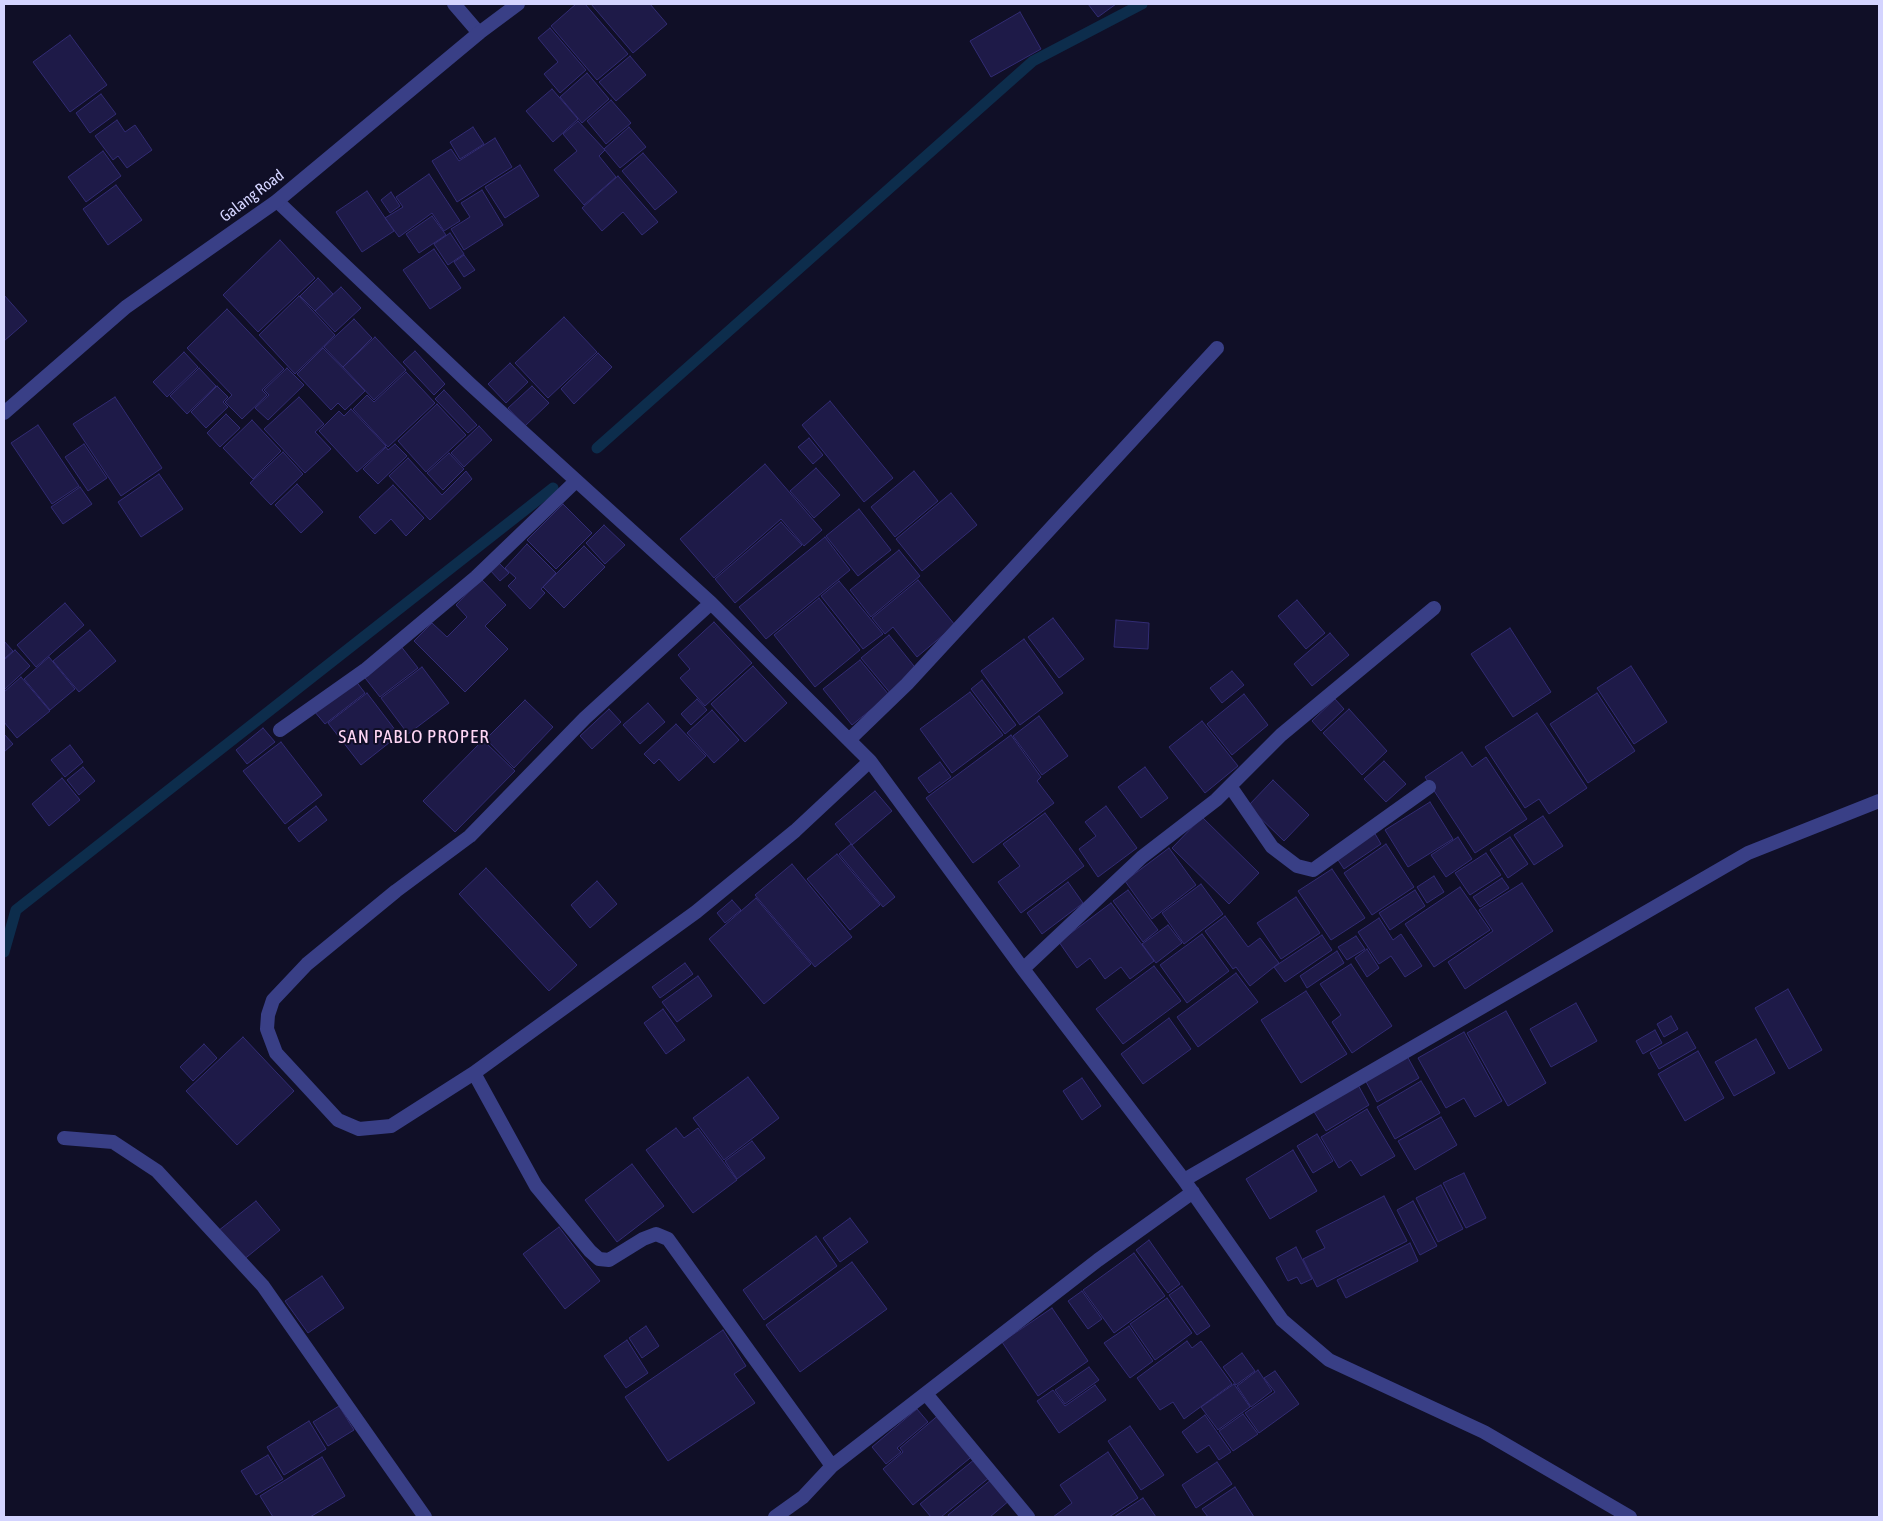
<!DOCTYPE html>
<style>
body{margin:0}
#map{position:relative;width:1883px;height:1521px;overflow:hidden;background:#100f27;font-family:"Asap Condensed",sans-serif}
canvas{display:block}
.frame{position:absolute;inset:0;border:5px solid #d4d4ff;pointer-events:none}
</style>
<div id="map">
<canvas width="1883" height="1521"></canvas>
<div class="frame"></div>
</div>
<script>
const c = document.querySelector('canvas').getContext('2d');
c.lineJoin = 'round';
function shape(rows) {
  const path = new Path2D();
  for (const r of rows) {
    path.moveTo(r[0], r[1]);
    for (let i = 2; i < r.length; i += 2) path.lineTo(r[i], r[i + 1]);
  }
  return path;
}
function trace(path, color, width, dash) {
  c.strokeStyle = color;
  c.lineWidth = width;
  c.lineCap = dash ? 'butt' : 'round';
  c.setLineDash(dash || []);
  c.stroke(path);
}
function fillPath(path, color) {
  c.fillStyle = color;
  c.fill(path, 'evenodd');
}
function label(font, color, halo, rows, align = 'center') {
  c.font = font + ' "Asap Condensed",sans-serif';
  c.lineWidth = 4;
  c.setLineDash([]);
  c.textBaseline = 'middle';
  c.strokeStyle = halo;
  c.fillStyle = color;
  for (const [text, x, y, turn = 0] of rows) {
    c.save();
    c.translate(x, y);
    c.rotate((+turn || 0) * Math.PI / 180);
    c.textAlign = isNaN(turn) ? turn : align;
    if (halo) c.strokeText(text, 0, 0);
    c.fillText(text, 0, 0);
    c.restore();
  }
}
const stream = shape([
 [597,448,1033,61,1142,4],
 [4,952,16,910,553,488]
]);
const building = shape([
 [576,4,585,4,628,54,597,80,551,26,576,4],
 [591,4,650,4,667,24,633,53,591,4],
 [1088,4,1116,4,1098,17,1088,4],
 [1020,12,1041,49,991,77,970,41,1020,12],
 [550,28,586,70,560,93,544,74,558,62,538,38,550,28],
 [70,35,107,85,70,112,33,62,70,35],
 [630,56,646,75,616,101,599,82,630,56],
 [587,73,609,99,582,123,560,97,587,73],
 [552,89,578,119,553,142,526,111,552,89],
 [101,94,116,114,90,133,76,113,101,94],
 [611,100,631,123,606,144,587,121,611,100],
 [117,120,125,132,135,125,152,150,127,168,118,156,113,160,95,136,117,120],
 [578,121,605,150,599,156,616,177,584,205,554,170,577,151,563,134,578,121],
 [473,127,484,144,460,159,450,142,473,127],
 [629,127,646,147,620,168,604,149,629,127],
 [495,138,512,167,457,202,432,161,451,149,459,161,495,138],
 [103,151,121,176,86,202,68,177,103,151],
 [643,153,677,192,655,210,622,171,643,153],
 [520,165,539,196,505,218,485,187,520,165],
 [429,174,460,221,444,231,432,213,399,237,385,218,403,207,396,197,429,174],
 [618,176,658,222,642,235,623,212,602,231,582,208,618,176],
 [116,185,142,220,108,245,83,209,116,185],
 [482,190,503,225,464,250,451,229,470,217,461,203,482,190],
 [367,191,394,231,362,252,336,212,367,191],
 [391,192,400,206,390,213,381,200,391,192],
 [432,216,446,235,419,253,406,234,432,216],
 [450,233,464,254,448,265,434,244,450,233],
 [280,240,315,278,258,332,223,295,280,240],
 [434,249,461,288,430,309,403,270,434,249],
 [464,255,475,270,464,277,454,262,464,255],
 [318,278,333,294,315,311,300,296,318,278],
 [341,287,361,308,335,332,315,311,341,287],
 [4,295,27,321,4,341,4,295],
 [299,296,335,335,295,374,259,335,299,296],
 [227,309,284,369,262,390,267,395,242,419,225,402,232,395,187,348,227,309],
 [564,317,597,352,548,398,515,363,564,317],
 [354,319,372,338,343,367,324,347,354,319],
 [375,337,406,370,374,400,343,367,375,337],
 [323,348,365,391,345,410,338,403,331,410,297,374,323,348],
 [415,351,445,384,434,395,403,362,415,351],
 [184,352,198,367,167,397,153,382,184,352],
 [598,353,612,367,574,404,561,389,598,353],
 [510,363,528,382,506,403,488,384,510,363],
 [199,368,216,386,187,414,170,396,199,368],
 [287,368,304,385,268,420,255,408,269,395,264,390,287,368],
 [406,372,435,403,388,447,353,409,367,395,374,402,406,372],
 [217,386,228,397,223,402,228,407,206,428,191,412,217,386],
 [532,386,549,403,525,426,508,408,532,386],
 [444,390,477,425,468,433,435,399,444,390],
 [115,397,162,468,121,496,73,424,115,397],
 [299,397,324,424,315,432,331,449,305,473,264,429,299,397],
 [830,401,893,478,864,502,802,425,830,401],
 [437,404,466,435,426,472,398,441,437,404],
 [351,409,386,446,357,472,319,431,339,411,344,416,351,409],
 [226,414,240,428,220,447,207,433,226,414],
 [252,420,281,451,253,479,223,448,252,420],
 [38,425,79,486,52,504,11,443,38,425],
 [479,426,492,440,464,467,451,453,479,426],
 [809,438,823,455,813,464,798,447,809,438],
 [84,444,107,478,88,491,65,457,84,444],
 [395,444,407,456,378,484,363,469,386,447,388,450,395,444],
 [283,452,303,474,271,505,250,483,283,452],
 [449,453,464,469,443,490,427,473,449,453],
 [408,458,442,495,466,471,472,479,430,520,389,476,408,458],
 [765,464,822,530,804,546,781,519,714,578,680,539,765,464],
 [816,468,840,495,814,518,790,491,816,468],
 [914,471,938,501,895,537,871,507,914,471],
 [159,474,183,509,141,537,118,502,159,474],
 [297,484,323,512,301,533,275,505,297,484],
 [393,485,424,518,406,536,391,519,375,534,359,517,393,485],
 [80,487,92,504,63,524,51,507,80,487],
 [951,493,977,525,922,571,896,539,951,493],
 [563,504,592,533,556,569,527,540,563,504],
 [859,509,891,550,858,576,826,536,859,509],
 [781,522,802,545,735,603,715,579,781,522],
 [604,525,625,545,605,564,586,543,604,525],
 [825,537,850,570,766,639,739,607,825,537],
 [527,544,556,573,541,589,545,593,530,609,508,586,516,578,505,568,527,544],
 [584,546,605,567,564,608,543,587,584,546],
 [899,550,920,576,871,617,850,590,899,550],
 [497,561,509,573,500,581,489,569,497,561],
 [481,579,506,605,485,626,508,649,465,692,414,641,432,623,447,637,467,617,456,605,481,579],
 [918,580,955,625,917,657,893,627,885,634,872,618,918,580],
 [839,581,883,634,863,649,821,596,839,581],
 [819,598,860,650,815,687,774,635,819,598],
 [1297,600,1325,633,1306,649,1278,616,1297,600],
 [65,603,84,625,36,667,17,645,65,603],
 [1053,618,1084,659,1059,678,1028,637,1053,618],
 [1116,620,1149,623,1148,649,1114,647,1116,620],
 [714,622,752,663,705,706,680,678,690,669,678,655,714,622],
 [1510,628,1551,692,1513,717,1471,654,1510,628],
 [90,630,116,661,79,692,53,661,90,630],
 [1330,633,1349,655,1312,686,1294,664,1330,633],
 [889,635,918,671,891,694,861,658,889,635],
 [1024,639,1063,693,1020,725,981,671,1024,639],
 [4,641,13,651,4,659,4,641],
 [400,645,418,668,380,697,362,674,400,645],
 [15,650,30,666,4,690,4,660,15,650],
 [49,657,75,689,50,710,24,679,49,657],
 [860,660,889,695,852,725,823,689,860,660],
 [753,666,787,703,745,742,711,704,753,666],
 [1631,666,1667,722,1634,744,1597,688,1631,666],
 [422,667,449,703,408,734,381,698,422,667],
 [1232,671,1244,685,1222,703,1210,688,1232,671],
 [21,677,50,711,17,738,4,722,4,692,21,677],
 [355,680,365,693,325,724,314,711,355,680],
 [982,680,1016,725,1005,734,971,689,982,680],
 [970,692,1003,735,952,773,920,729,970,692],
 [367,693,399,735,361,765,328,723,367,693],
 [1597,693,1635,751,1588,783,1550,724,1597,693],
 [1244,694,1268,725,1232,755,1207,724,1244,694],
 [697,699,707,710,691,725,681,714,697,699],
 [1335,699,1344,709,1321,731,1312,721,1335,699],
 [525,700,553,727,514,768,486,739,525,700],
 [648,703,665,722,640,744,623,725,648,703],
 [609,709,621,722,592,749,580,736,609,709],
 [1349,709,1387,751,1362,775,1323,733,1349,709],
 [712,710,739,740,714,763,687,733,712,710],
 [1537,713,1587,788,1549,814,1539,799,1525,808,1485,747,1537,713],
 [1039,716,1068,756,1042,775,1013,736,1039,716],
 [1202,721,1238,766,1205,793,1169,747,1202,721],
 [676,724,706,756,679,781,659,759,654,764,644,754,676,724],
 [263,728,275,742,247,764,236,750,263,728],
 [4,734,13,744,4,752,4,734],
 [1011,735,1041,777,1037,781,1054,803,973,863,926,798,1011,735],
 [483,740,515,771,455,832,423,801,483,740],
 [281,742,322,795,285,824,243,771,281,742],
 [70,745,83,762,65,777,51,760,70,745],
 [1462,752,1472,767,1486,757,1527,819,1475,853,1425,777,1462,752],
 [1384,761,1406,784,1386,802,1364,779,1384,761],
 [940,762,951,777,929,793,918,778,940,762],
 [83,767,95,781,79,795,67,780,83,767],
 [1145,767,1168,798,1141,818,1118,787,1145,767],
 [62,778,80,800,49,826,32,804,62,778],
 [1273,780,1309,815,1284,841,1248,806,1273,780],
 [875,791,892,811,852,845,835,824,875,791],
 [1430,802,1453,839,1408,867,1385,830,1430,802],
 [316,806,327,820,299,842,288,828,316,806],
 [1106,806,1137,848,1098,877,1079,849,1096,836,1085,822,1106,806],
 [1045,813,1084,866,1021,913,998,882,1020,866,1003,844,1045,813],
 [1543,816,1563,846,1534,865,1514,835,1543,816],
 [1202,817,1259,873,1229,904,1172,848,1202,817],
 [1374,832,1381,844,1344,869,1336,857,1374,832],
 [1458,837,1472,859,1446,877,1431,855,1458,837],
 [1510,837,1528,864,1508,878,1490,850,1510,837],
 [851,844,895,897,883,907,839,854,851,844],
 [1386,844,1414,887,1372,915,1344,873,1386,844],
 [1169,848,1196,885,1152,919,1125,881,1169,848],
 [1486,853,1501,875,1470,895,1455,873,1486,853],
 [837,854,880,905,850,930,807,879,837,854],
 [792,864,852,937,815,967,755,895,792,864],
 [486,868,577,965,549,991,459,894,486,868],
 [1332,869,1365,918,1331,940,1298,891,1332,869],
 [1434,876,1444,892,1427,903,1417,887,1434,876],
 [1502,878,1509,888,1480,907,1473,897,1502,878],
 [597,881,617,904,590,928,571,905,597,881],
 [1068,882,1083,903,1042,934,1027,913,1068,882],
 [1522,883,1553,931,1465,989,1448,962,1493,931,1479,910,1522,883],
 [1201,884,1223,914,1184,944,1162,913,1201,884],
 [1460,887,1490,930,1434,967,1405,924,1460,887],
 [1128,890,1158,930,1143,942,1113,901,1128,890],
 [1415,890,1425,906,1390,930,1379,913,1415,890],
 [1296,897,1320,933,1281,959,1257,923,1296,897],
 [756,898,811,964,764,1004,709,939,756,898],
 [732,900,741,910,725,923,717,913,732,900],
 [1111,903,1154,961,1130,979,1121,967,1105,979,1090,958,1077,968,1059,942,1111,903],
 [1225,916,1248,947,1260,938,1279,963,1250,986,1236,967,1233,969,1205,931,1225,916],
 [1379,918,1393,940,1401,934,1422,966,1405,977,1391,956,1379,964,1358,932,1379,918],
 [1168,925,1182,943,1156,963,1142,944,1168,925],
 [1202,934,1229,971,1187,1003,1160,965,1202,934],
 [1322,935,1332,950,1285,982,1274,967,1322,935],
 [1356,936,1365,949,1347,960,1338,947,1356,936],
 [1367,949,1379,968,1367,977,1355,958,1367,949],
 [1337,951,1344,963,1307,988,1300,976,1337,951],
 [685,963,693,974,660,998,652,987,685,963],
 [1351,964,1392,1026,1352,1053,1332,1022,1341,1015,1320,984,1351,964],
 [1154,966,1181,1001,1123,1044,1096,1009,1154,966],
 [1236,973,1258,1002,1198,1047,1177,1017,1236,973],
 [698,976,712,996,677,1022,662,1002,698,976],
 [1788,989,1822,1050,1789,1069,1755,1008,1788,989],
 [1306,991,1347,1054,1301,1083,1261,1020,1306,991],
 [1576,1003,1597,1041,1551,1067,1530,1029,1576,1003],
 [663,1009,685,1040,666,1054,644,1023,663,1009],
 [1506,1011,1546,1083,1508,1106,1467,1033,1506,1011],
 [1671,1016,1678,1029,1664,1037,1657,1024,1671,1016],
 [1169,1018,1191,1049,1143,1084,1121,1054,1169,1018],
 [1655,1030,1662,1043,1643,1054,1636,1041,1655,1030],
 [1464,1032,1502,1101,1475,1117,1464,1098,1446,1108,1418,1058,1464,1032],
 [1687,1032,1696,1048,1659,1069,1650,1053,1687,1032],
 [243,1037,294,1091,237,1145,186,1091,243,1037],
 [1756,1039,1775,1073,1734,1096,1715,1062,1756,1039],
 [204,1044,217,1058,193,1081,180,1067,204,1044],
 [1698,1051,1724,1098,1685,1121,1658,1074,1698,1051],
 [1406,1054,1419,1078,1377,1102,1364,1078,1406,1054],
 [748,1077,779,1118,724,1160,693,1118,748,1077],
 [1082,1078,1101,1106,1082,1120,1063,1091,1082,1078],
 [1421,1081,1440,1113,1395,1139,1377,1107,1421,1081],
 [1357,1083,1369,1105,1326,1131,1313,1110,1357,1083],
 [1367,1109,1395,1156,1361,1176,1351,1160,1339,1168,1321,1137,1367,1109],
 [1441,1117,1457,1145,1415,1170,1398,1141,1441,1117],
 [676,1128,684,1138,698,1128,737,1180,693,1213,646,1150,676,1128],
 [1317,1134,1333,1161,1313,1173,1297,1146,1317,1134],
 [752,1141,765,1158,737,1179,725,1161,752,1141],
 [1293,1150,1317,1191,1270,1219,1246,1179,1293,1150],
 [632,1164,664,1206,617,1242,585,1200,632,1164],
 [1464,1173,1486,1218,1466,1228,1443,1183,1464,1173],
 [1441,1185,1463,1229,1438,1242,1416,1198,1441,1185],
 [1384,1196,1407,1241,1317,1287,1303,1259,1325,1248,1316,1231,1384,1196],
 [256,1201,280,1230,242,1261,218,1231,256,1201],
 [1413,1201,1437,1246,1420,1255,1397,1210,1413,1201],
 [850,1218,868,1242,840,1262,823,1238,850,1218],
 [559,1227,600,1281,565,1309,523,1254,559,1227],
 [816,1236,837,1266,764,1320,743,1290,816,1236],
 [1149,1240,1180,1284,1168,1293,1136,1250,1149,1240],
 [1410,1243,1418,1261,1346,1298,1337,1280,1410,1243],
 [1296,1247,1312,1279,1301,1284,1297,1277,1288,1281,1276,1258,1296,1247],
 [1134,1253,1165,1296,1114,1333,1083,1290,1134,1253],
 [852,1262,887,1309,800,1372,766,1325,852,1262],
 [322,1276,344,1308,308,1333,285,1301,322,1276],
 [1182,1286,1210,1326,1197,1335,1169,1295,1182,1286],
 [1082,1291,1102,1319,1088,1329,1068,1301,1082,1291],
 [1167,1298,1192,1333,1155,1360,1130,1324,1167,1298],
 [1052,1308,1088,1361,1038,1396,1002,1342,1052,1308],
 [646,1326,659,1346,642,1358,629,1338,646,1326],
 [1129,1326,1153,1361,1130,1378,1104,1343,1129,1326],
 [723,1330,746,1366,734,1374,755,1403,668,1461,625,1397,723,1330],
 [627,1340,648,1373,626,1388,604,1356,627,1340],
 [1187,1341,1192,1348,1201,1341,1232,1384,1184,1419,1173,1402,1160,1410,1137,1378,1187,1341],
 [1242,1353,1255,1371,1236,1385,1223,1367,1242,1353],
 [1089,1367,1099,1380,1065,1404,1055,1390,1089,1367],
 [1258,1370,1272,1391,1251,1407,1237,1386,1258,1370],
 [1275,1371,1299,1404,1259,1433,1245,1413,1275,1392,1264,1378,1275,1371],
 [1234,1384,1250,1407,1218,1430,1201,1407,1234,1384],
 [1095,1385,1106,1400,1059,1433,1037,1401,1053,1390,1065,1406,1095,1385],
 [339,1406,354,1430,328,1446,313,1422,339,1406],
 [917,1409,928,1422,897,1448,901,1452,886,1464,872,1447,917,1409],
 [941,1413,975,1454,913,1505,883,1469,903,1452,900,1448,941,1413],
 [1243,1414,1258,1434,1233,1451,1219,1431,1243,1414],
 [1205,1415,1231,1452,1219,1460,1209,1445,1197,1453,1182,1432,1205,1415],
 [309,1421,326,1449,284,1475,267,1447,309,1421],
 [1130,1426,1164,1475,1141,1490,1108,1441,1130,1426],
 [1108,1452,1138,1498,1109,1517,1053,1517,1072,1503,1060,1485,1108,1452],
 [268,1455,283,1479,256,1495,241,1471,268,1455],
 [322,1457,345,1496,310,1517,273,1517,260,1496,322,1457],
 [975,1459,990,1477,941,1517,931,1517,920,1504,975,1459],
 [1217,1462,1232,1484,1196,1508,1182,1485,1217,1462],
 [992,1479,1010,1500,990,1517,949,1517,948,1515,992,1479],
 [1235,1487,1254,1517,1208,1517,1202,1509,1235,1487],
 [1143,1498,1156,1517,1114,1517,1143,1498]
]);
const service = shape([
 [454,4,479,33]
]);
const minor = shape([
 [277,201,470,384,711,603,870,761,1023,969,1184,1180,1282,1320,1329,1360,1484,1432,1630,1517],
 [711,603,585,718,470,836,396,891,307,964,273,1000,268,1015,267,1029,276,1053,338,1120,359,1129,391,1126,474,1073,696,912,795,831,870,761],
 [280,730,365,670,476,577,576,481],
 [849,740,907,684,1217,348],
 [1230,786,1272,847,1297,866,1313,870,1429,787],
 [1023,969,1142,857,1216,800,1281,735,1434,608],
 [474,1073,536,1186,590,1251,599,1259,609,1260,643,1239,656,1234,668,1239,832,1466],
 [64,1138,113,1142,157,1171,263,1286,425,1517],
 [1184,1180,1748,853,1879,801],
 [927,1395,1028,1517],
 [775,1517,803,1497,832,1466,1098,1260,1193,1192]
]);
const tertiary = shape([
 [4,413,126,307,277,201,479,33,518,4]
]);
const streetNames = [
 ["Galang Road",252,196,-37]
];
const quarterNames = [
 ["SAN PABLO PROPER",414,737]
];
trace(stream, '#0d2d4c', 11);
fillPath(building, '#1e1a48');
trace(building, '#322c74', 1);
trace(service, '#393f86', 14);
trace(minor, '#393f86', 14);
trace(tertiary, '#393f86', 14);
label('16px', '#d4d4ff', '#100f27', streetNames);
c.letterSpacing = '1px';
label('19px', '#ffd6f5', '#100f27', quarterNames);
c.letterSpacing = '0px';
</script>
